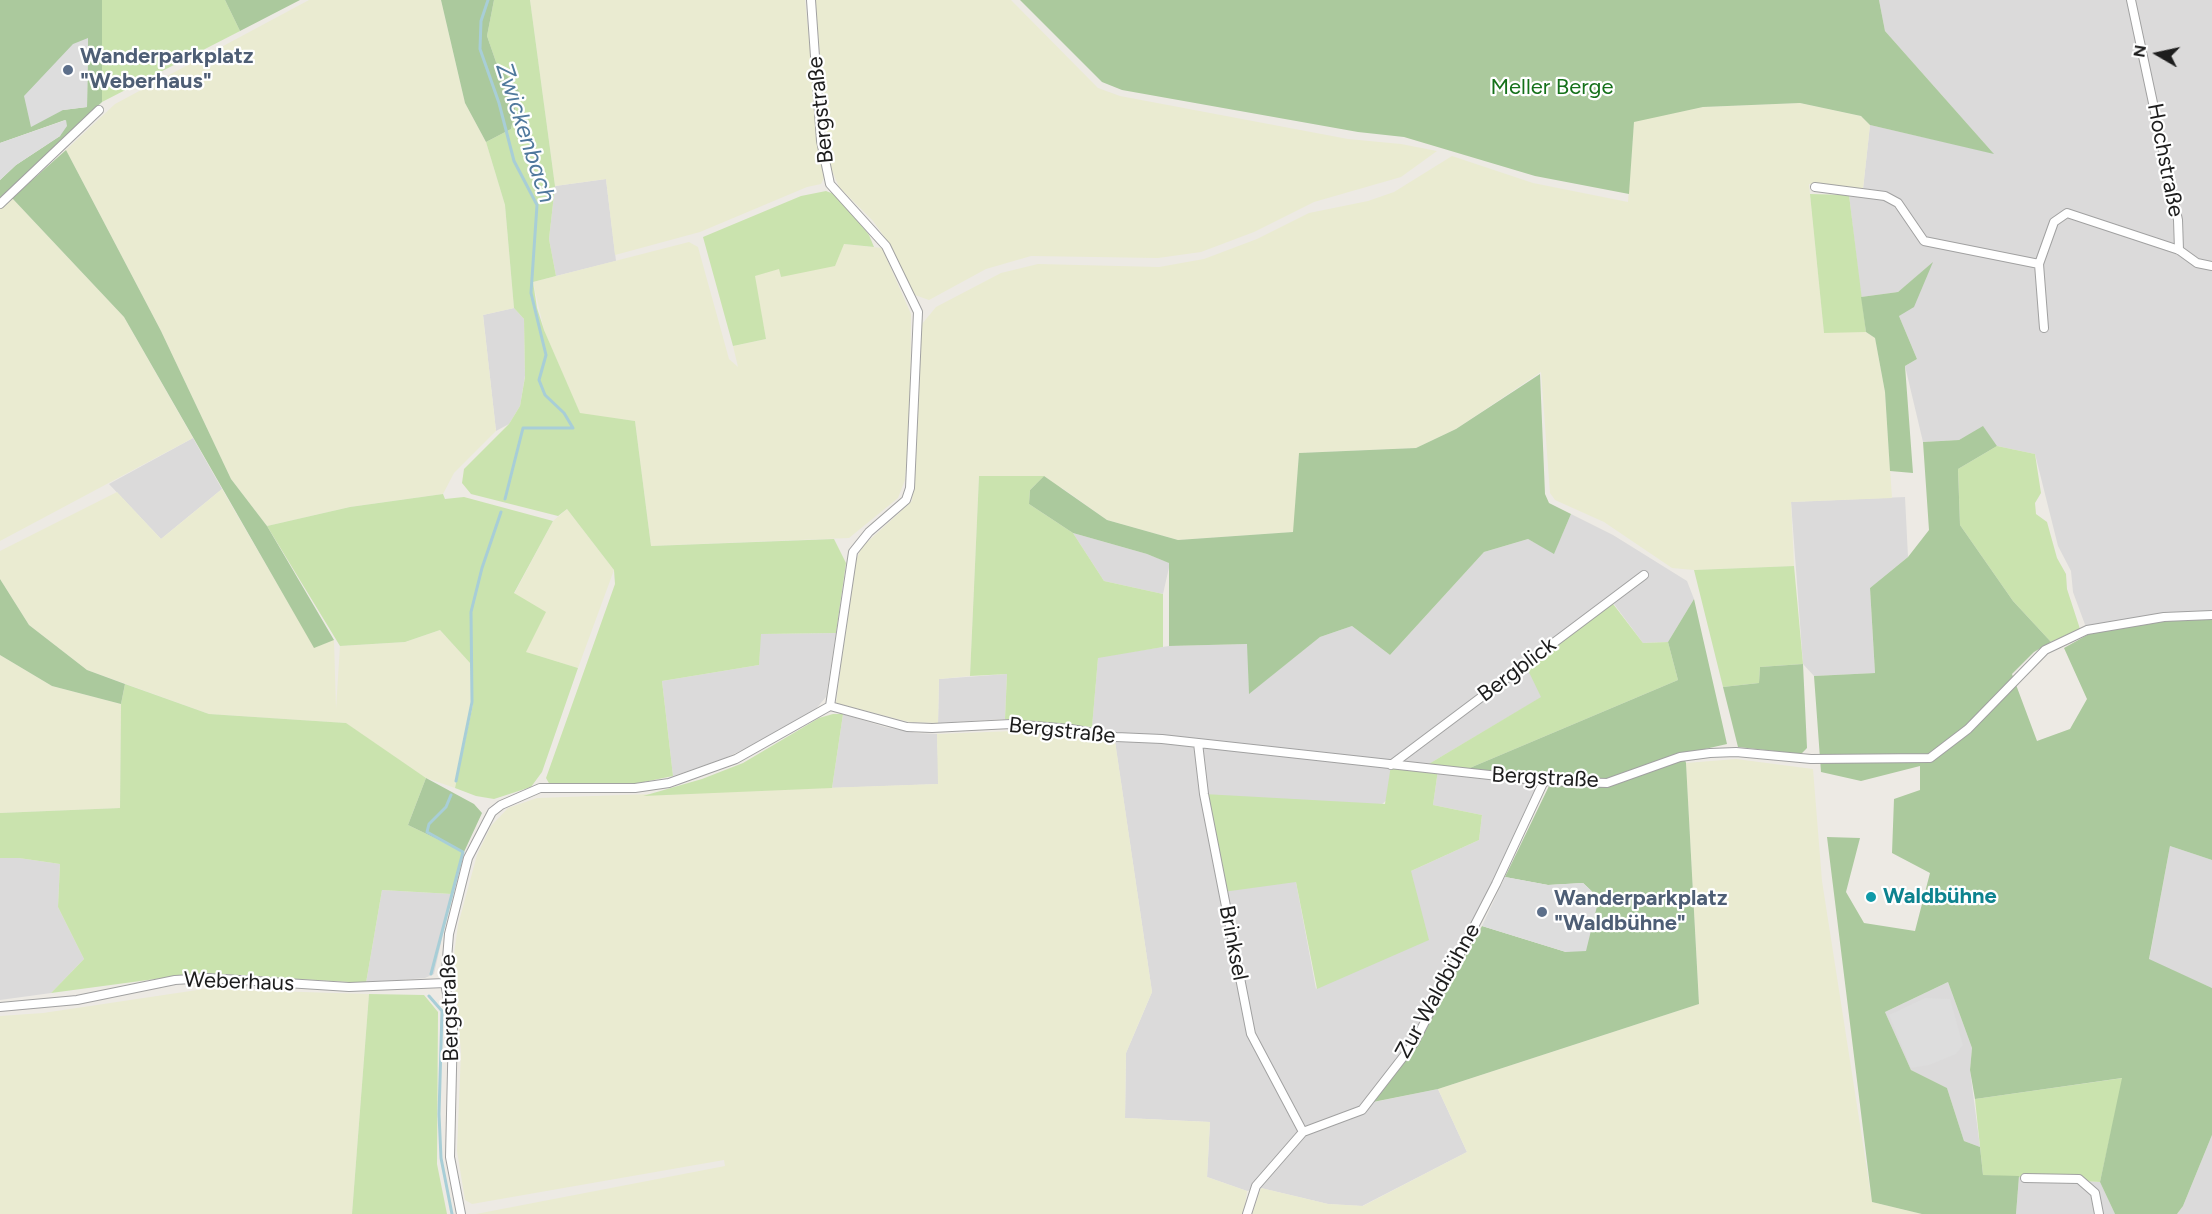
<!DOCTYPE html>
<meta charset="utf-8">
<style>
body{margin:0}
#map{position:relative;width:2212px;height:1214px;overflow:hidden;background:#edeae4;font-family:Figtree,sans-serif}
canvas{display:block}
.north{position:absolute;left:2128px;top:24px;width:60px;height:60px;-webkit-text-stroke:4px #fff;paint-order:stroke;rotate:279deg;font-size:16px;font-weight:700;line-height:24px;text-align:center;color:#1d1d1d}
.north::after{content:'';display:block;margin:auto;width:21px;height:27px;background:#1d1d1d;clip-path:polygon(50% 0,100% 100%,50% 72%,0 100%)}
</style>
<div id="map">
<canvas width="2212" height="1214"></canvas>
<div class="north">N</div>
</div>
<script>
const c = document.querySelector('canvas').getContext('2d');
c.lineJoin = 'round';
function fillPath(path, color) {
  c.fillStyle = color;
  c.fill(path, 'evenodd');
}
function shape(rows) {
  const path = new Path2D();
  for (const r of rows) {
    path.moveTo(r[0], r[1]);
    for (let i = 2; i < r.length; i += 2) path.lineTo(r[i], r[i + 1]);
  }
  return path;
}
function trace(path, color, width, dash) {
  c.strokeStyle = color;
  c.lineWidth = width;
  c.lineCap = dash ? 'butt' : 'round';
  c.setLineDash(dash || []);
  c.stroke(path);
}
function label(font, color, halo, rows, align = 'center') {
  c.font = font + ' Figtree,sans-serif';
  c.lineWidth = 4.5;
  c.setLineDash([]);
  c.textBaseline = 'middle';
  c.strokeStyle = halo;
  c.fillStyle = color;
  for (const [text, x, y, turn = 0] of rows) {
    c.save();
    c.translate(x, y);
    c.rotate((+turn || 0) * Math.PI / 180);
    c.textAlign = isNaN(turn) ? turn : align;
    if (halo) c.strokeText(text, 0, 0);
    c.fillText(text, 0, 0);
    c.restore();
  }
}
const residential = shape([
 [1879,0,2212,0,2212,615,2164,617,2087,630,2073,592,2071,571,2058,546,2035,454,1997,446,1983,427,1959,440,1923,442,1905,366,1917,359,1899,316,1932,264,1898,292,1861,297,1849,195,1863,189,1870,125,1993,153,1885,31],
 [606,179,616,261,556,276,549,239,555,186],
 [514,308,524,319,525,376,520,406,509,424,496,431,483,315],
 [193,438,222,489,161,539,109,484],
 [1905,497,1908,557,1870,588,1875,673,1814,676,1803,664,1791,502],
 [1571,514,1613,535,1687,581,1694,599,1668,642,1643,643,1611,600,1542,697,1422,768,1296,882,1316,989,1411,871,1479,840,1482,815,1433,805,1438,770,1539,775,1537,791,1469,929,1476,933,1459,968,1417,1045,1374,1102,1438,1089,1467,1152,1362,1206,1328,1204,1261,1188,1247,1191,1207,1177,1210,1122,1125,1118,1126,1053,1152,992,1115,742,1092,727,1098,657,1169,646,1248,644,1249,693,1320,637,1352,626,1390,655,1484,552,1528,539,1554,553],
 [1073,533,1147,554,1170,563,1163,594,1104,581],
 [836,633,826,697,815,710,761,741,723,759,673,776,662,681,759,665,760,634],
 [1007,674,1005,719,938,723,939,679],
 [843,714,885,727,917,733,937,734,939,784,832,788],
 [2170,846,2212,860,2212,988,2149,960],
 [0,858,19,858,60,864,58,907,84,959,51,993,0,1000],
 [382,890,452,894,434,974,425,978,366,983],
 [1948,982,1972,1048,1970,1070,1980,1147,1964,1141,1947,1088,1911,1070,1885,1012],
 [2212,1135,2212,1214,2177,1214,2183,1206],
 [2019,1176,2100,1182,2115,1214,2016,1214]
]);
const farmland = shape([
 [309,0,441,0,465,103,486,142,505,205,514,308,483,315,496,431,454,473,443,494,350,507,267,526,231,479,161,331,66,150,115,104],
 [530,0,805,0,824,178,821,184,807,187,700,232,615,255,606,179,555,186],
 [815,0,1011,0,1098,88,1120,96,1348,139,1401,144,1437,151,1401,177,1314,202,1254,232,1201,252,1158,258,1031,256,986,269,929,300,912,294,888,242,873,221,839,187,830,166],
 [1800,103,1861,116,1870,125,1863,189,1809,184,1824,332,1866,332,1875,338,1885,392,1892,498,1791,502,1794,566,1694,570,1672,568,1604,522,1555,500,1550,493,1541,372,1456,429,1416,448,1299,453,1294,532,1178,540,1107,520,1062,488,979,476,970,676,939,679,938,723,909,722,836,703,854,564,862,547,912,501,922,324,936,307,1001,273,1038,264,1159,267,1204,259,1257,239,1309,213,1368,201,1394,192,1452,156,1533,183,1628,202,1634,121,1703,107],
 [12,198,124,317,193,438,0,541,0,209],
 [689,242,698,247,729,359,738,367,733,346,766,339,754,276,779,268,781,277,844,244,882,248,911,314,910,421,905,480,898,498,849,538,651,546,635,421,580,414,544,330,533,282],
 [222,489,314,647,334,640,336,709,340,646,405,642,440,630,470,663,473,704,455,788,426,778,345,723,209,714,87,670,29,625,0,579,0,551,117,492,161,539],
 [567,509,614,570,578,668,525,652,514,594,553,521],
 [0,655,52,686,121,704,120,808,0,813],
 [1013,731,1115,741,1152,992,1126,1053,1125,1118,1210,1122,1207,1177,1247,1191,1244,1214,476,1214,725,1166,724,1160,472,1204,465,1200,457,1151,461,1052,456,996,451,977,458,925,477,855,491,826,508,808,537,798,938,784,937,734],
 [1736,759,1813,769,1822,881,1872,1202,1922,1214,1252,1214,1261,1188,1328,1204,1363,1206,1467,1152,1438,1089,1699,1004,1686,763],
 [204,989,369,994,352,1214,0,1214,0,1016,43,1013]
]);
const grass = shape([
 [102,0,225,0,240,31,102,102],
 [494,0,530,0,555,186,549,239,556,276,533,282,537,308,544,330,580,413,635,421,651,546,834,539,846,563,836,633,761,634,759,665,662,681,673,776,634,784,550,785,546,778,615,584,614,570,567,509,558,516,471,494,462,483,464,469,509,424,520,406,525,377,524,319,514,308,505,205,486,142,511,129,519,92,496,62,487,36],
 [826,191,834,194,845,204,869,235,874,247,844,244,835,266,781,277,779,269,755,276,766,339,733,346,703,237,801,196],
 [1810,194,1849,195,1866,332,1824,333],
 [1997,446,2035,454,2041,493,2035,503,2036,514,2047,522,2057,558,2066,574,2067,589,2080,629,2051,642,2013,601,1960,525,1958,469],
 [979,476,1044,476,1030,490,1029,504,1073,533,1104,581,1163,594,1163,647,1098,658,1092,727,1005,719,1007,674,970,676],
 [443,494,445,499,464,497,553,521,514,593,546,612,526,652,578,668,542,772,531,787,494,799,476,796,455,788,473,704,470,663,440,630,405,642,340,646,267,526,350,507],
 [1794,566,1803,664,1760,667,1759,683,1723,687,1694,570],
 [1610,600,1643,643,1668,642,1678,680,1465,770,1438,770,1433,805,1482,815,1479,840,1411,871,1429,940,1317,989,1296,882,1223,892,1204,794,1385,804,1391,765,1422,768,1541,697,1526,666],
 [125,684,209,714,346,723,426,778,408,825,464,852,452,894,382,890,366,983,200,973,51,993,84,959,58,907,60,864,19,858,0,858,0,813,120,808,121,704],
 [833,714,843,714,832,788,643,796,702,779,743,763,819,718],
 [369,994,424,995,438,1012,437,1164,447,1214,352,1214],
 [2123,1078,2100,1182,1983,1175,1975,1099]
]);
const forest = shape([
 [0,0,102,0,102,102,0,199,0,180,16,165,60,136,65,120,0,143],
 [88,38,87,107,63,110],
 [225,0,300,0,240,31],
 [441,0,494,0,487,36,496,62,519,91,511,129,486,142,465,103],
 [1020,0,1879,0,1885,31,1994,154,1870,125,1861,116,1800,103,1703,107,1634,122,1629,194,1535,176,1404,137,1358,132,1122,90,1102,82],
 [66,150,161,331,231,479,267,526,334,640,314,648,124,317,12,198],
 [1933,262,1914,307,1899,316,1917,359,1905,366,1913,473,1890,471,1885,392,1875,338,1866,332,1861,297,1898,292],
 [1540,374,1545,494,1549,503,1571,514,1554,554,1528,539,1484,552,1390,655,1352,626,1320,637,1249,694,1247,644,1169,646,1169,563,1147,554,1073,533,1029,504,1030,490,1044,476,1107,520,1178,540,1293,532,1299,453,1416,448,1456,429],
 [1983,426,1997,446,1958,469,1960,525,2013,601,2051,642,2034,652,2012,674,2037,741,2070,729,2087,699,2064,648,2089,634,2133,625,2212,616,2212,860,2170,846,2149,959,2212,988,2212,1135,2183,1206,2177,1214,2115,1214,2100,1182,2122,1078,1975,1099,1970,1070,1972,1048,1948,982,1885,1012,1911,1070,1947,1088,1964,1141,1980,1147,1983,1175,2019,1176,2016,1214,1922,1214,1872,1202,1827,837,1860,838,1846,892,1864,923,1915,931,1930,873,1892,853,1894,799,1920,790,1920,766,1861,781,1821,772,1814,676,1875,673,1870,588,1908,557,1929,530,1923,442,1959,440],
 [0,579,29,625,87,670,125,684,121,704,52,686,0,655],
 [1694,599,1727,744,1683,754,1686,763,1699,1004,1438,1089,1373,1102,1417,1045,1482,926,1566,952,1599,898,1583,883,1548,885,1505,877,1549,786,1550,776,1465,770,1678,680,1668,642],
 [1803,664,1807,748,1801,754,1738,747,1723,687,1759,683,1760,667],
 [426,778,474,804,482,813,464,852,408,825]
]);
const parking = shape([
 [88,38,87,107,63,110,31,127,24,96,73,44],
 [66,120,67,126,60,136,16,165,0,180,0,143],
 [1505,877,1548,885,1583,883,1599,898,1586,951,1566,952,1482,926],
 [1925,998,1950,999,1963,1045,1956,1054,1929,1065,1911,1068,1889,1015]
]);
const stream = shape([
 [488,0,481,21,480,49,499,103,514,161,537,205,531,293,546,355,539,380,545,395,564,413,573,428,523,428,505,499],
 [456,781,472,702,471,612,482,568,501,512],
 [431,974,463,852,427,832,429,824,446,807,451,795],
 [429,996,442,1011,439,1114,441,1158,452,1214]
]);
const minor = shape([
 [811,0,821,141,830,184,886,246,918,312,910,488,906,500,869,532,853,552,830,706],
 [2131,0,2178,220,2179,250],
 [1815,187,1885,196,1898,203,1924,241,2039,264,2054,222,2067,213,2179,250,2197,263,2212,266],
 [0,204,99,110],
 [2039,264,2044,328],
 [1198,743,1204,794,1251,1034,1303,1132],
 [1391,765,1644,575],
 [0,1007,77,1000,175,980,208,978,349,987,445,983],
 [2025,1178,2079,1179,2095,1193,2099,1214],
 [461,1214,450,1157,453,1026,445,983,449,934,468,858,492,812,501,805,540,788,635,788,669,783,736,759,830,706,907,727,932,728,1011,724,1071,729,1116,737,1162,739,1544,781,1607,783,1680,757,1710,753,1736,752,1811,759,1930,758,1968,729,2045,650,2087,630,2164,617,2212,615],
 [1247,1214,1256,1186,1303,1132,1362,1110,1414,1043,1496,884,1544,781]
]);
const markers = [
 [68,70,6,"#5c6f8a"],
 [1871,897,6,"#0f9aa8"],
 [1542,912,6,"#5c6f8a"]
];
const serviceNames = [
 ["Wanderparkplatz",80,57],
 ["\"Weberhaus\"",80,82],
 ["Wanderparkplatz",1554,899],
 ["\"Waldbühne\"",1554,924]
];
const parkNames = [
 ["Meller Berge",1552,88]
];
const streetNames = [
 ["Bergstraße",821,110,-96],
 ["Hochstraße",2165,160,79],
 ["Bergblick",1517,670,-37],
 ["Bergstraße",1062,731,6],
 ["Bergstraße",1545,778,3],
 ["Brinksel",1233,943,79],
 ["Weberhaus",239,982,2],
 ["Zur Waldbühne",1438,991,-61],
 ["Bergstraße",450,1008,-92]
];
const cultureNames = [
 ["Waldbühne",1883,897]
];
const waterNames = [
 ["Zwickenbach",525,133,72]
];
fillPath(residential, '#dbdada');
fillPath(farmland, '#eaebd1');
fillPath(grass, '#cae3ae');
fillPath(forest, '#abc99d');
fillPath(parking, '#ddd');
trace(stream, '#a8ced7', 3);
trace(minor, '#a1a1a1', 10);
trace(minor, '#fff', 8);
for (const [x, y, r, color] of markers) {
  const dot = new Path2D();
  dot.arc(x, y, r, 0, 2 * Math.PI);
  c.fillStyle = color;
  c.fill(dot);
  trace(dot, '#fff', 2);
}
label('bold 22px', '#4e5e75', '#fff', serviceNames, 'left');
label('22px', '#15711a', '#fff', parkNames);
label('22px', '#1d1d1d', '#fff', streetNames);
label('bold 22px', '#0d838f', '#fff', cultureNames, 'left');
label('italic 24px', '#50799d', '#fff', waterNames);
</script>
